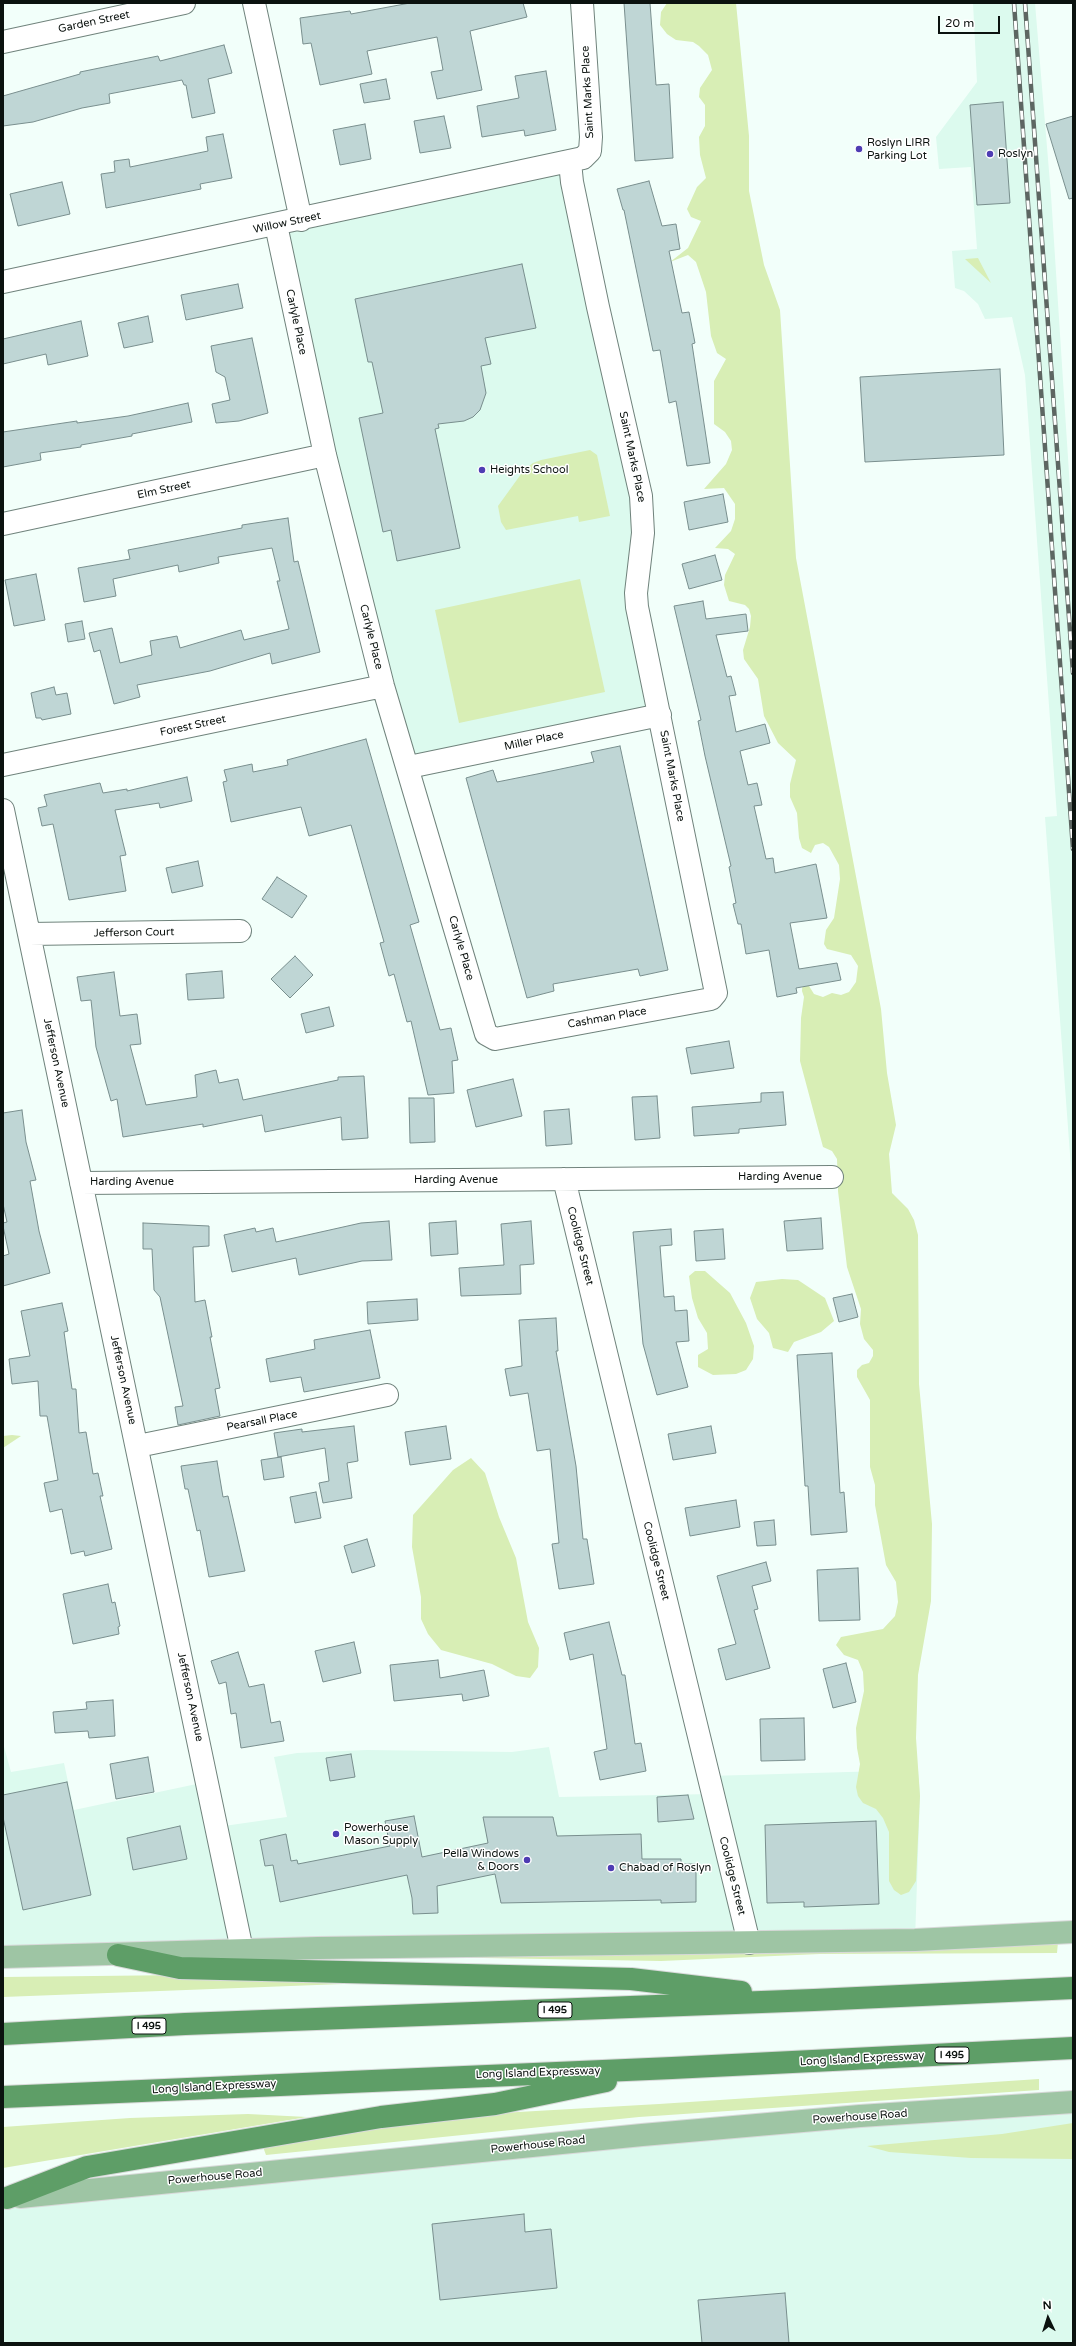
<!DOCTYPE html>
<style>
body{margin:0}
#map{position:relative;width:1076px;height:2346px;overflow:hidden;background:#f2fffa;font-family:"Varela Round",sans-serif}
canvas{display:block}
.frame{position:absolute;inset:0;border:4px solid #0b120f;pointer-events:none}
.north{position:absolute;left:1028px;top:2298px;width:40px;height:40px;-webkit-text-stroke:3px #fff;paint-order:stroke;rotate:356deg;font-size:11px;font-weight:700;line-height:16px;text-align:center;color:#0b120f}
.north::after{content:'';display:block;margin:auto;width:14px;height:18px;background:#0b120f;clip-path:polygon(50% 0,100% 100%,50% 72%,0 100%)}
.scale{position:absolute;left:938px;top:16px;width:62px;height:18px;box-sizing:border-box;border:2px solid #0b120f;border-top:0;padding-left:5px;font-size:12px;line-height:14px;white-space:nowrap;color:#0b120f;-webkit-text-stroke:3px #fff;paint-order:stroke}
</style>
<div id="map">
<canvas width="1076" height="2346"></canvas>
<div class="frame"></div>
<div class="north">N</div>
<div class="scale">20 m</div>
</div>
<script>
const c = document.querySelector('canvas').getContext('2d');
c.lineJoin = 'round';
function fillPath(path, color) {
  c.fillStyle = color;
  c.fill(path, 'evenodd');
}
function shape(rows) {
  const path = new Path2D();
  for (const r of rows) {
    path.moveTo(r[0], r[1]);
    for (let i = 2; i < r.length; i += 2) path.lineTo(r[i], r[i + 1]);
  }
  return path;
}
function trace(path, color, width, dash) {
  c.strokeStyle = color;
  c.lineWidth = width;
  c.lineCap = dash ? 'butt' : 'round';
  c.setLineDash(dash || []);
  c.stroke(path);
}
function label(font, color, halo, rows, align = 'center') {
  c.font = font + ' "Varela Round",sans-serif';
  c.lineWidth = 3;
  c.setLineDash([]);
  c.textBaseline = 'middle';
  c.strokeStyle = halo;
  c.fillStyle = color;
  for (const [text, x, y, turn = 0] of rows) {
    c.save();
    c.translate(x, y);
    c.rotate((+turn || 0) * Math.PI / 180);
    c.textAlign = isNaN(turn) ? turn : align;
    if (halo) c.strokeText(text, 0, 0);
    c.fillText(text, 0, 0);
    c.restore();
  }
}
const built = shape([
 [973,3,1035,3,1051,195,1073,535,1073,1195,1045,817,1057,816,1025,375,1012,317,985,319,978,304,964,291,955,288,952,251,977,249,971,167,939,169,936,137,977,82],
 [568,163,639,485,637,580,660,715,409,767,276,225],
 [3,1743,11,1772,64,1763,74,1810,206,1782,217,1827,287,1817,274,1757,297,1753,367,1750,512,1752,549,1747,559,1797,712,1794,709,1776,918,1770,920,1796,915,1940,3,1957],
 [1073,2102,1073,2343,3,2343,3,2199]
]);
const green = shape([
 [667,3,736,3,749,136,749,191,764,265,780,310,796,558,881,1009,887,1073,896,1125,889,1154,892,1193,908,1209,914,1220,918,1235,919,1384,932,1524,931,1601,918,1675,916,1738,920,1796,916,1881,909,1892,901,1895,894,1890,889,1881,889,1832,883,1818,876,1809,863,1803,858,1796,856,1787,860,1764,857,1748,856,1728,864,1691,863,1672,858,1660,844,1655,836,1645,841,1637,883,1629,895,1616,898,1602,896,1582,886,1565,875,1505,875,1485,870,1467,870,1400,857,1377,857,1370,862,1365,869,1363,873,1356,873,1350,864,1339,860,1324,861,1309,847,1267,838,1191,837,1159,832,1151,823,1147,800,1061,801,1018,804,997,802,991,803,976,809,975,809,986,814,994,823,997,832,993,841,995,849,992,856,982,858,966,851,955,827,949,824,944,826,930,834,918,840,879,839,865,829,847,823,843,815,845,811,853,802,848,799,838,797,813,790,797,790,784,796,760,778,743,764,716,758,679,744,659,743,650,750,627,751,616,749,609,745,605,729,601,724,585,725,575,735,554,728,549,715,548,731,531,735,519,735,504,724,488,704,489,726,464,732,450,731,441,725,432,714,424,714,381,726,359,717,353,711,336,706,292,696,262,688,255,670,262,688,248,701,221,691,217,687,209,697,187,706,178,700,155,699,137,705,126,705,105,699,97,700,88,712,70,708,55,699,46,693,42,676,40,667,34,660,25,661,12],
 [978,258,991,283,965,259],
 [590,450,597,455,610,516,579,522,578,516,506,530,501,522,498,506,524,470,533,463,541,460],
 [580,579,605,692,459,723,435,610],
 [695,1271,705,1271,730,1293,746,1323,754,1346,753,1359,746,1370,736,1374,713,1375,698,1367,698,1355,708,1349,707,1333,698,1318,692,1298,689,1276],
 [782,1279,798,1280,825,1298,834,1321,821,1332,794,1342,788,1352,773,1348,769,1333,757,1319,750,1298,756,1282],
 [3,1436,12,1435,21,1436,3,1448],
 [471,1458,485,1473,499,1517,516,1558,528,1622,539,1648,538,1667,530,1678,516,1676,492,1664,441,1650,428,1634,421,1619,421,1597,412,1547,413,1515,453,1470],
 [1058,1942,1057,1953,820,1954,661,1961,424,1957],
 [185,1975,343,1984,3,1997,3,1977],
 [1039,2079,1039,2090,639,2117,266,2155,263,2147,448,2116,659,2104],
 [248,2114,307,2117,3,2168,3,2127,130,2118],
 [1073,2123,1073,2159,971,2158,889,2152,867,2146,1002,2134]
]);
const building = shape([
 [410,3,523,3,527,17,470,31,482,90,437,99,431,72,443,70,437,37,367,51,372,74,320,85,311,43,303,44,300,18,350,11,351,14,410,3],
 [624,3,650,3,656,85,669,84,673,158,635,161,624,3],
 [224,45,232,73,208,79,215,113,192,118,186,85,184,85,182,80,109,94,110,103,82,108,33,122,3,126,3,96,80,74,80,72,158,56,160,61,224,45],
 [546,71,556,130,525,136,524,130,482,137,477,106,519,98,515,76,546,71],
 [386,79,390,99,364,103,360,84,386,79],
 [1003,102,1010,203,977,205,970,105,1003,102],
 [444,116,451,148,420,153,414,121,444,116],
 [1073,116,1073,198,1069,199,1046,124,1073,116],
 [365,124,371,159,340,165,333,130,365,124],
 [223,134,232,178,200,184,201,189,106,208,101,174,115,172,114,161,129,159,130,167,208,151,206,137,223,134],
 [649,181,662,226,676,224,680,249,669,251,682,313,689,312,695,343,692,344,710,463,687,466,676,401,669,403,660,350,653,351,624,210,623,210,617,189,649,181],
 [62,182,70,214,18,226,10,194,62,182],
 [522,264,536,328,485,338,491,364,481,366,486,393,480,410,473,417,464,421,438,424,439,428,435,429,460,548,397,561,391,530,383,532,359,418,383,413,372,362,368,362,355,299,522,264],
 [238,284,243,308,186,320,181,295,238,284],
 [148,316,153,342,124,348,118,323,148,316],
 [81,321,88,356,48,365,46,354,3,364,3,339,81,321],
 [252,338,268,413,239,421,216,423,212,404,230,400,225,377,216,372,211,346,252,338],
 [1000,369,1004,455,865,462,860,377,1000,369],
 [188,403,192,422,132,434,132,436,81,445,81,447,40,453,41,460,3,467,3,432,77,421,77,423,128,416,188,403],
 [723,494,728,522,689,530,684,502,723,494],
 [288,518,294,562,298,561,320,652,272,664,270,653,210,671,137,685,140,697,114,704,100,650,94,652,89,633,112,628,120,663,152,655,150,641,177,636,180,648,241,630,244,640,289,629,277,581,280,581,272,548,218,557,219,563,179,572,178,565,113,579,116,596,84,602,78,568,130,559,128,550,242,528,242,525,288,518],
 [715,555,722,580,689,589,682,564,715,555],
 [36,574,45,620,14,626,5,580,36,574],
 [703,601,706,619,746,614,748,631,716,635,727,677,731,676,736,695,729,696,736,732,765,724,770,743,740,751,748,785,757,783,762,805,754,806,766,859,773,858,775,873,816,864,827,918,790,923,799,969,837,963,841,980,796,988,797,993,777,997,769,950,746,954,741,924,738,924,733,904,736,903,729,867,731,866,705,756,698,721,701,720,674,606,703,601],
 [82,621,85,639,68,642,65,624,82,621],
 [54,687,56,695,67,693,71,714,42,720,41,718,36,718,31,693,54,687],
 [366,739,419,922,410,925,440,1030,451,1028,458,1060,452,1061,454,1093,428,1095,411,1021,407,1022,394,974,389,976,380,943,384,942,351,825,309,836,301,807,231,822,223,782,227,781,224,770,252,764,253,772,288,765,287,760,366,739],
 [620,746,668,970,640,976,638,969,553,984,554,991,527,998,466,778,493,770,497,782,537,774,594,762,591,752,620,746],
 [187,777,192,801,160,808,159,803,115,810,126,855,120,856,126,891,69,900,53,824,42,826,38,808,47,806,44,795,100,783,103,793,127,789,127,791,187,777],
 [198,861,203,886,172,893,166,868,198,861],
 [277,877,307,896,292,918,262,899,277,877],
 [295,956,313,975,290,998,271,979,295,956],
 [222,971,224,998,188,1000,186,974,222,971],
 [114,972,120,1016,137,1014,141,1044,130,1045,146,1105,197,1097,195,1075,216,1070,219,1083,238,1079,243,1100,338,1080,338,1077,364,1076,368,1138,342,1140,341,1117,265,1132,262,1115,203,1127,203,1124,123,1137,117,1099,111,1101,96,1047,91,1000,81,1001,77,977,114,972],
 [329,1007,334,1026,306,1033,301,1014,329,1007],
 [729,1041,734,1068,691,1074,686,1048,729,1041],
 [513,1079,522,1116,476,1127,467,1090,513,1079],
 [783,1092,786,1125,739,1129,739,1133,694,1136,692,1107,761,1102,761,1093,783,1092],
 [657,1096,660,1138,635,1140,632,1097,657,1096],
 [409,1098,434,1098,435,1142,410,1143,409,1098],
 [569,1109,572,1144,546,1146,544,1111,569,1109],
 [22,1110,26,1142,36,1180,30,1181,39,1231,50,1273,3,1286,3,1256,9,1254,3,1226,3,1223,7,1222,3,1204,3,1113,22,1110],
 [821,1218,823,1249,787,1251,784,1221,821,1218],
 [389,1221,392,1260,362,1261,299,1275,296,1258,232,1272,224,1235,255,1228,256,1232,273,1228,276,1242,361,1223,389,1221],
 [456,1221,458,1254,431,1256,429,1223,456,1221],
 [531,1221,534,1264,520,1265,521,1294,461,1296,459,1268,504,1265,501,1224,531,1221],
 [143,1223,209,1226,209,1246,193,1247,195,1302,205,1300,212,1337,210,1337,220,1388,215,1389,220,1416,178,1425,175,1407,183,1406,160,1297,154,1290,152,1249,143,1249,143,1223],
 [671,1229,672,1245,660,1246,664,1297,674,1296,675,1311,687,1310,689,1341,676,1342,688,1387,657,1395,643,1344,633,1232,671,1229],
 [723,1229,725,1259,696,1261,694,1231,723,1229],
 [852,1294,858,1317,839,1322,833,1298,852,1294],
 [417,1299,418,1320,368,1324,367,1302,417,1299],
 [62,1303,68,1331,64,1332,72,1389,76,1389,79,1433,86,1432,93,1474,98,1473,103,1496,100,1496,112,1549,85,1556,84,1551,71,1554,62,1509,50,1512,44,1483,58,1480,47,1416,40,1416,38,1381,12,1384,9,1359,30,1356,21,1311,62,1303],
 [556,1318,558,1351,556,1351,576,1466,583,1539,587,1539,594,1584,559,1589,552,1544,559,1543,550,1449,537,1451,528,1393,510,1396,505,1369,522,1366,519,1320,556,1318],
 [370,1330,380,1378,304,1392,301,1377,270,1382,266,1359,315,1349,314,1340,370,1330],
 [832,1353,840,1493,844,1492,847,1532,811,1535,808,1486,805,1486,797,1355,832,1353],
 [354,1426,358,1461,347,1463,352,1498,323,1503,319,1483,329,1481,325,1448,278,1457,274,1433,302,1429,302,1432,354,1426],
 [446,1426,451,1459,410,1465,405,1432,446,1426],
 [711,1426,716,1453,673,1460,668,1434,711,1426],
 [281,1457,284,1477,264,1480,261,1460,281,1457],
 [217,1461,223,1497,228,1496,245,1571,209,1577,200,1530,197,1531,188,1489,185,1489,181,1466,217,1461],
 [316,1492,321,1518,295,1523,290,1497,316,1492],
 [736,1500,740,1527,690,1536,685,1508,736,1500],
 [774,1520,776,1545,757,1546,754,1522,774,1520],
 [367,1539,375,1566,352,1573,344,1546,367,1539],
 [766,1562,771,1581,752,1586,758,1609,754,1610,770,1668,726,1680,718,1649,736,1644,717,1576,766,1562],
 [858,1568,860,1620,819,1621,817,1570,858,1568],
 [108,1584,112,1603,115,1602,120,1626,118,1627,119,1634,73,1644,63,1594,108,1584],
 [609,1622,622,1675,625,1675,635,1744,641,1743,646,1771,600,1780,594,1752,607,1749,593,1654,570,1660,564,1633,609,1622],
 [354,1642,361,1673,323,1682,315,1651,354,1642],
 [238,1652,249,1687,264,1684,271,1723,280,1721,284,1741,241,1748,236,1713,231,1714,226,1682,219,1684,211,1661,238,1652],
 [438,1660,440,1678,484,1670,489,1696,463,1701,462,1694,394,1701,390,1665,438,1660],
 [846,1663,856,1702,833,1708,823,1669,846,1663],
 [113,1700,115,1736,89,1738,88,1731,55,1733,53,1712,87,1709,86,1702,113,1700],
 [804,1718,805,1760,761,1761,760,1719,804,1718],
 [351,1754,355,1777,330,1781,326,1758,351,1754],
 [148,1757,154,1792,116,1799,110,1764,148,1757],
 [67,1782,91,1895,23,1910,3,1817,3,1795,67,1782],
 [688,1795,694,1819,658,1822,657,1797,688,1795],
 [414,1816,422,1857,488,1843,483,1817,553,1817,557,1836,641,1834,642,1859,681,1859,681,1864,696,1864,696,1902,661,1903,661,1900,501,1903,495,1874,437,1886,438,1913,413,1914,412,1898,407,1875,280,1902,273,1865,265,1866,260,1840,286,1834,291,1861,297,1860,298,1864,390,1846,385,1821,414,1816],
 [876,1821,879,1904,804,1907,804,1902,767,1903,765,1825,876,1821],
 [180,1826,187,1859,133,1870,127,1838,180,1826],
 [524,2214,525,2232,551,2229,557,2288,440,2300,432,2224,524,2214],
 [785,2293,789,2343,702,2343,698,2300,785,2293]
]);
const minor = shape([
 [254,3,301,220],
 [3,42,184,3],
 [276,225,325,455,383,686,486,1034,495,1039,711,999,716,993,637,607,636,593,643,533,641,496,598,307,572,182,570,162],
 [3,282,583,158,590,151,591,137,582,3],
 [3,524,325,455],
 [3,765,383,686],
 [409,767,660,715],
 [3,810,242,1950],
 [29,934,240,931],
 [564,1179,749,1943],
 [81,1183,832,1177],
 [138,1446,387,1395]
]);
const major = shape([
 [3,1957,318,1948,915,1940,1073,1932],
 [20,2197,642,2135,860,2116,1073,2102]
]);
const highway = shape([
 [118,1955,180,1968,631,1979,741,1992],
 [3,2034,185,2024,814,2000,1073,1988],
 [3,2097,672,2068,1073,2048],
 [7,2198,87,2167,381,2117,495,2104,606,2081]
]);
const rail = shape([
 [1014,3,1073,849],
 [1025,3,1073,673]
]);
const markers = [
 [859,149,4,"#4e3cb3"],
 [990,154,4,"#4e3cb3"],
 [482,470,4,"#4e3cb3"],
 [336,1834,4,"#4e3cb3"],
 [527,1860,4,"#4e3cb3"],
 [611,1868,4,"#4e3cb3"]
];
const shields = [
 [555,2010,34],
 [149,2026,34],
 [952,2055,34]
];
const shieldNames = [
 ["I 495",555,2010],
 ["I 495",149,2026],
 ["I 495",952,2055]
];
const streetNames = [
 ["Garden Street",94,22,-12],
 ["Saint Marks Place",588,92,-93],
 ["Willow Street",287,223,-12],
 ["Carlyle Place",296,322,78],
 ["Saint Marks Place",632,457,78],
 ["Elm Street",164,490,-12],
 ["Carlyle Place",371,637,76],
 ["Forest Street",193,726,-12],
 ["Miller Place",534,741,-12],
 ["Saint Marks Place",672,776,79],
 ["Jefferson Court",134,933,-1],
 ["Carlyle Place",461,948,74],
 ["Cashman Place",607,1018,-10],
 ["Jefferson Avenue",56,1063,78],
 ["Harding Avenue",780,1177],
 ["Harding Avenue",456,1180],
 ["Harding Avenue",132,1182],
 ["Coolidge Street",580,1246,76],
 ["Jefferson Avenue",123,1380,78],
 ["Pearsall Place",262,1421,-11],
 ["Coolidge Street",656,1561,76],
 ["Jefferson Avenue",190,1697,78],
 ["Coolidge Street",732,1876,76],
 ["Long Island Expressway",862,2059,-3],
 ["Long Island Expressway",538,2073,-2],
 ["Long Island Expressway",214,2087,-3],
 ["Powerhouse Road",860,2117,-4],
 ["Powerhouse Road",538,2145,-6],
 ["Powerhouse Road",215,2177,-5]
];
const poiNames = [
 ["Roslyn LIRR",867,143],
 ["Parking Lot",867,156],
 ["Roslyn",998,154],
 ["Heights School",490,470],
 ["Powerhouse",344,1828],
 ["Mason Supply",344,1841],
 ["Pella Windows",519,1854,"right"],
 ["& Doors",519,1867,"right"],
 ["Chabad of Roslyn",619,1868]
];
fillPath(built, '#dcfaee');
fillPath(green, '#d8eeb5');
fillPath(building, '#bfd6d5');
trace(building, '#798f8e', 1);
trace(minor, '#70837c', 24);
trace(major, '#d8d9d9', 24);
trace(highway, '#d8d9d9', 24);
trace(minor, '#fff', 22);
trace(major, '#9ec5a4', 22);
trace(highway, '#5e9e67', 22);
trace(rail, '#5d6662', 4.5);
trace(rail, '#fff', 3, [9]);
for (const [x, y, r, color] of markers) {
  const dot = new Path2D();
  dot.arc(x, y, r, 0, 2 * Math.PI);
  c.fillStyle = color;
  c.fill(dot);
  trace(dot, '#fff', 1.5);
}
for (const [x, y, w] of shields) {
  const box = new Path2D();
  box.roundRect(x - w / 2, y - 8, w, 16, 3);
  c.fillStyle = '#fff';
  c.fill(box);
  trace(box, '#0b120f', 1);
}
label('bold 10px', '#0b120f', null, shieldNames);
label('11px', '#0b120f', '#fff', streetNames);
label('11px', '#0b120f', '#fff', poiNames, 'left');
</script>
